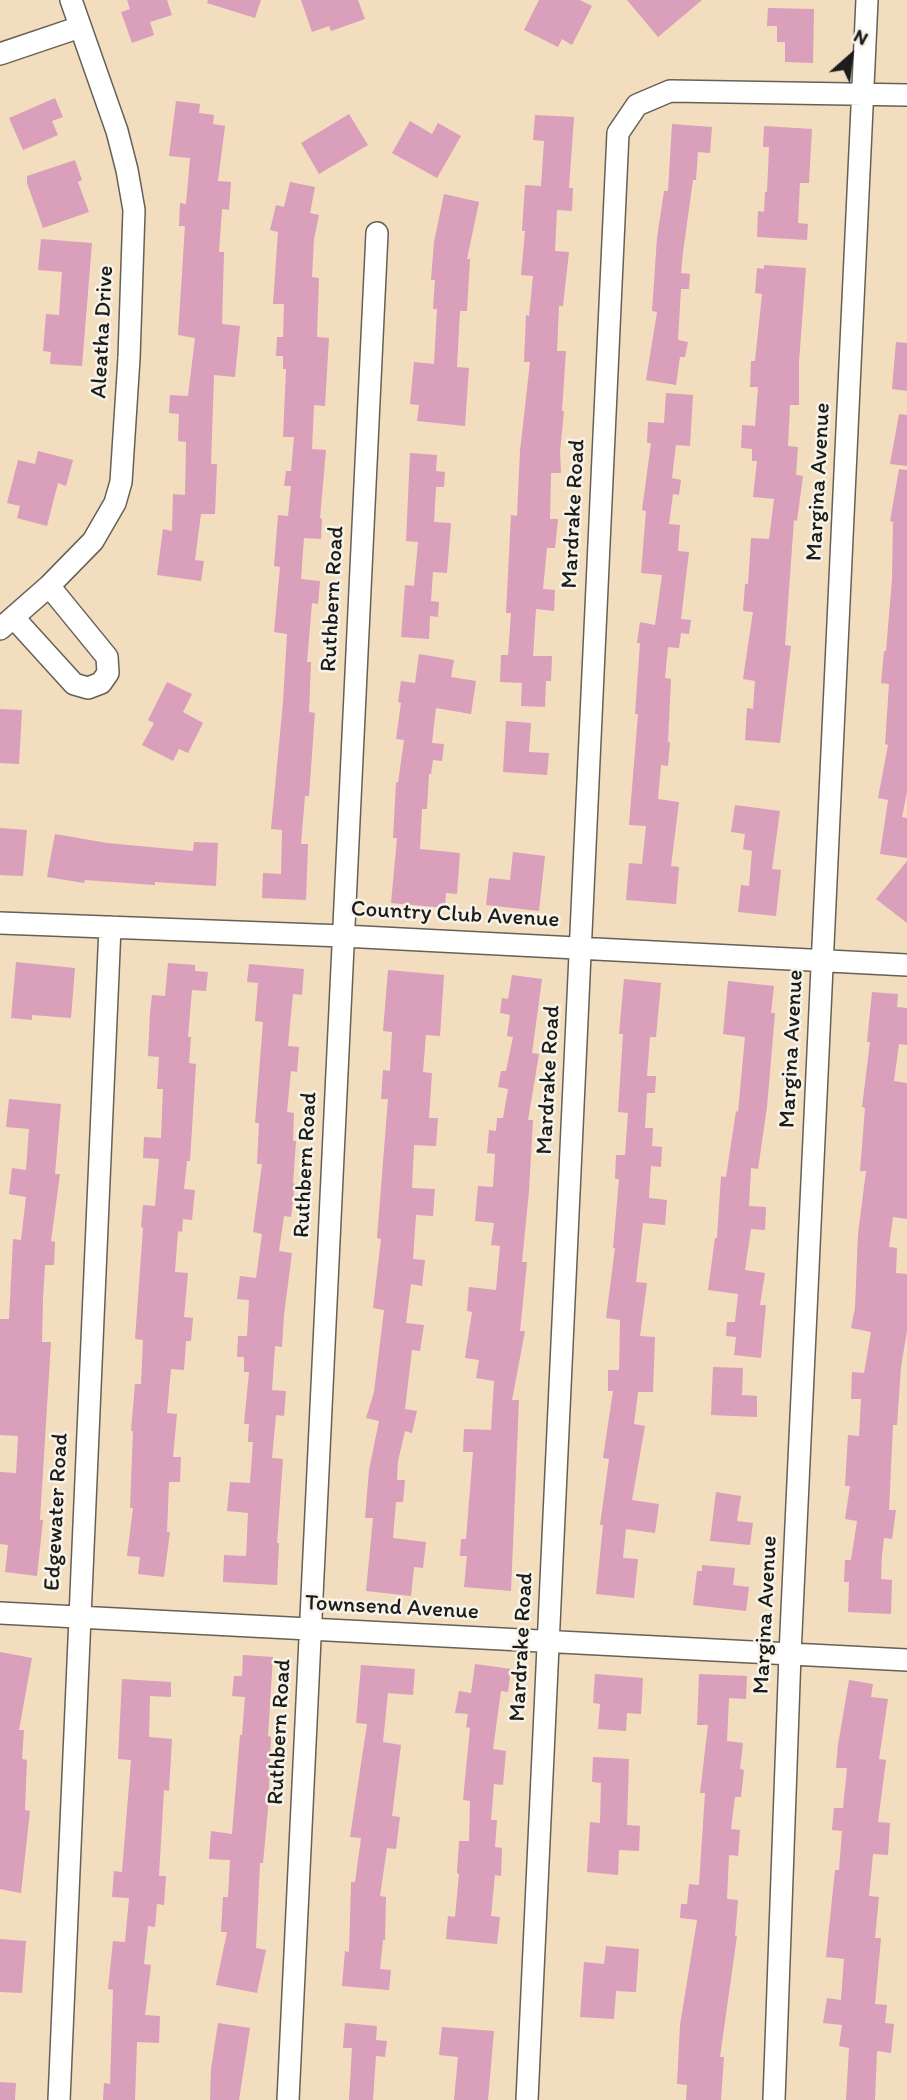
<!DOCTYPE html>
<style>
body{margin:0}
#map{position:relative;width:907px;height:2100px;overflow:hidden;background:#f2ddbe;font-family:Itim,sans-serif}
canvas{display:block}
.north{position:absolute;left:816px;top:21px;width:70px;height:70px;-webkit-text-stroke:5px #f7f3e8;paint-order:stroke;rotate:28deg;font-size:19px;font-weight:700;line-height:28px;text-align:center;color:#1c1c1c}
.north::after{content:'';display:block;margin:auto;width:24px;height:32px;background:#1c1c1c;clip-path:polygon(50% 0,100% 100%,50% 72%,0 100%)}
</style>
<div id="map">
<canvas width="907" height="2100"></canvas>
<div class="north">N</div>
</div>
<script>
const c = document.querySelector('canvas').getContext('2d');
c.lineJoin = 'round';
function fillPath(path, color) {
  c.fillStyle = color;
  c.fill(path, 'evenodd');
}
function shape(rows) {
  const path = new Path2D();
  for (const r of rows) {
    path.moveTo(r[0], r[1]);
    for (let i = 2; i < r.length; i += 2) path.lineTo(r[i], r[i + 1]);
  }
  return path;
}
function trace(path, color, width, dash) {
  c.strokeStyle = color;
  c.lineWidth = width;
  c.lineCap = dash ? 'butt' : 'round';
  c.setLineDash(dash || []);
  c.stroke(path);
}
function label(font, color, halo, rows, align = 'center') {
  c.font = font + ' Itim,sans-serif';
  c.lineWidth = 5;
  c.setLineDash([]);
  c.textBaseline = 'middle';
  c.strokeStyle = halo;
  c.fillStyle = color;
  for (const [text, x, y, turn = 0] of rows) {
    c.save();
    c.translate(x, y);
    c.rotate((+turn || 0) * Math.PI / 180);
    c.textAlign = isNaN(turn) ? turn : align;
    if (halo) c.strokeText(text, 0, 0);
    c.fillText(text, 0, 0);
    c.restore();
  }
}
const building = shape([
 [127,0,167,0,172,15,150,22,154,35,132,43,121,12,130,9],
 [208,0,261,0,255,18,207,3],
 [301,0,358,0,365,19,331,31,329,26,312,32],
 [539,0,580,0,592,6,572,45,562,39,558,47,524,30],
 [627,0,702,0,658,37],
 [768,8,814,9,813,63,785,62,785,42,777,42,777,26,767,26],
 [55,98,63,117,52,121,58,135,23,150,9,118],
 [176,101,200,104,199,113,214,115,213,124,225,126,218,181,231,182,229,210,222,209,219,252,224,252,222,324,240,326,235,377,214,375,211,464,217,464,215,514,201,514,195,560,204,561,201,581,157,575,163,529,172,531,173,494,185,495,186,442,178,441,179,414,169,413,170,395,188,396,195,338,178,335,185,226,179,226,180,203,186,204,190,158,169,156],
 [349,114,368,145,319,174,301,143],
 [535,115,574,117,569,188,573,188,572,211,557,210,555,251,569,252,563,306,559,306,557,351,566,351,562,411,564,411,560,452,561,473,551,473,550,519,558,519,555,548,547,548,543,589,555,590,554,611,536,609,533,656,552,656,551,681,546,681,545,707,521,706,522,683,500,682,501,655,508,655,511,613,506,613,511,515,517,516,520,451,530,362,524,362,526,315,529,316,533,276,521,275,525,231,522,231,525,185,541,186,544,141,533,140],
 [410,121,432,134,438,123,461,136,437,178,392,153],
 [672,124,712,127,710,153,698,152,696,180,693,180,683,252,681,273,690,274,689,289,681,289,678,340,688,342,685,357,680,357,676,385,646,380,657,312,652,311,657,238,664,191,668,191],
 [764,126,812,129,809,183,800,183,798,223,808,224,807,240,757,237,758,211,764,212,765,192,767,192,769,147,763,147],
 [75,160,82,180,78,182,89,212,43,228,27,183,27,176],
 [290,182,315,187,310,213,319,215,314,239,312,277,319,278,317,337,329,338,325,406,314,405,312,449,326,450,320,518,322,519,321,539,304,538,301,579,320,581,318,604,312,603,307,662,311,662,309,712,315,713,309,796,305,796,301,844,308,844,306,900,262,898,263,873,281,874,282,830,271,829,283,702,287,634,274,632,280,567,274,566,278,515,288,516,291,486,284,486,286,471,291,471,294,437,283,437,286,369,283,369,283,356,276,356,277,337,283,337,284,304,273,304,278,232,270,230,276,205,284,207],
 [444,194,479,202,467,259,470,259,467,311,460,311,457,367,469,368,465,426,417,421,419,405,410,404,414,362,434,364,437,309,433,309,435,280,431,280,434,242],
 [41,239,92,243,82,366,50,364,51,352,43,351,46,314,59,315,62,272,38,270],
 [764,265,806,268,799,362,799,405,790,405,788,446,798,447,796,475,803,476,797,521,794,520,785,645,791,646,780,743,745,740,747,708,753,709,755,681,743,679,753,612,743,611,745,584,748,584,751,538,769,539,774,499,753,497,757,461,752,461,752,449,741,448,742,425,755,426,758,387,750,387,751,361,755,361,762,294,755,293,757,268,764,269],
 [896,342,907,343,907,391,892,389],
 [666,393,693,395,690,446,676,445,672,478,681,480,679,495,673,494,669,524,680,525,678,551,689,552,681,619,691,620,689,634,681,633,679,648,668,647,665,678,671,679,668,742,670,742,668,766,661,765,658,799,679,802,671,866,679,867,676,904,626,900,629,863,642,864,646,826,629,825,638,714,635,714,640,643,637,643,640,622,655,625,662,575,641,573,646,511,642,510,651,443,647,443,648,422,664,423],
 [899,414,907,415,907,466,890,464],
 [38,451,73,460,66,486,58,483,47,526,17,518,20,506,7,503,18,460,35,464],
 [410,453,437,455,436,471,445,472,444,487,436,487,434,522,451,523,447,573,433,572,431,601,439,602,438,617,430,616,429,639,401,637,405,585,414,586,418,542,406,541],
 [899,469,907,470,907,792,902,817,907,818,907,858,880,854,888,800,878,798,888,745,885,744,889,684,881,683,884,651,886,651,892,579,893,522,890,521],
 [419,654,454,660,451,677,476,681,471,714,436,708,432,743,444,744,442,761,433,760,431,774,429,774,427,809,422,809,420,849,460,853,457,894,446,893,445,908,391,903,397,838,393,838,396,782,398,783,404,740,396,739,401,703,398,702,401,681,415,683],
 [167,682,192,694,183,712,203,723,188,753,179,749,173,761,142,745,154,723,148,720],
 [0,709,22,710,19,764,0,763],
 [506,721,531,723,529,752,549,753,547,775,503,772],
 [735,805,780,811,772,869,781,870,776,916,738,912,741,885,749,886,752,851,743,849,745,834,731,832],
 [0,828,27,830,23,876,0,875],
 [55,834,107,843,193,851,194,842,218,843,216,886,155,882,155,885,85,880,84,883,47,877],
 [513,852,545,856,539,911,486,905,489,878,510,880],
 [907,861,907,923,876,899],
 [16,962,75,968,71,1018,32,1015,32,1020,11,1018],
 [168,963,195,965,195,971,208,972,206,991,192,990,188,1037,191,1037,189,1063,196,1064,190,1161,187,1161,184,1189,195,1190,192,1220,183,1219,182,1232,178,1231,175,1272,188,1273,184,1317,193,1318,191,1341,186,1341,184,1370,171,1369,167,1413,177,1414,173,1457,181,1457,180,1482,169,1482,167,1532,170,1532,164,1577,138,1574,140,1557,127,1556,133,1508,130,1508,133,1431,131,1431,135,1384,141,1384,143,1340,135,1339,143,1228,141,1227,143,1205,155,1206,159,1159,143,1158,144,1137,161,1138,163,1089,157,1089,159,1057,148,1056,150,1013,152,995,165,996],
 [249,964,304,969,302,995,293,994,288,1046,299,1047,297,1072,291,1071,287,1112,294,1113,293,1141,296,1141,293,1183,295,1184,291,1217,284,1216,279,1251,292,1253,284,1315,282,1347,275,1346,272,1390,286,1391,284,1416,276,1415,272,1458,283,1459,277,1543,279,1543,277,1585,223,1582,224,1555,246,1556,248,1513,227,1511,230,1482,250,1483,253,1442,248,1442,249,1424,244,1424,249,1372,244,1372,244,1357,237,1357,238,1336,247,1336,249,1300,237,1299,240,1276,256,1278,262,1234,253,1232,262,1164,257,1164,259,1123,255,1123,263,1022,255,1021,258,983,247,982],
 [388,970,444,975,440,1036,426,1035,423,1072,432,1073,429,1118,438,1118,436,1146,414,1145,412,1188,435,1189,433,1216,416,1215,413,1259,425,1260,422,1286,411,1284,406,1323,424,1325,420,1351,412,1350,405,1409,417,1411,412,1433,405,1431,398,1461,397,1480,405,1480,403,1502,396,1502,393,1538,426,1542,423,1568,414,1567,411,1596,366,1591,373,1518,365,1518,369,1470,379,1421,366,1418,374,1392,384,1310,373,1308,381,1239,377,1238,388,1099,381,1099,383,1070,390,1071,392,1032,383,1031],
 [512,975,542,979,532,1053,539,1054,528,1120,533,1120,529,1191,522,1262,527,1262,520,1331,525,1331,512,1400,519,1400,511,1591,464,1587,467,1556,460,1556,461,1539,466,1539,473,1452,463,1452,464,1429,491,1430,494,1381,476,1378,479,1360,465,1358,472,1312,467,1311,469,1287,496,1290,500,1246,491,1245,494,1223,475,1221,478,1186,493,1187,495,1154,487,1153,489,1130,496,1131,497,1118,503,1118,508,1089,498,1087,501,1071,506,1071,513,1037,507,1036,510,1015,500,1013,502,998,508,999],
 [624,979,661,983,656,1037,650,1037,647,1076,656,1076,655,1093,647,1093,645,1128,653,1128,652,1146,662,1147,661,1167,651,1166,649,1198,667,1200,665,1225,643,1223,636,1282,647,1283,640,1336,655,1337,653,1392,638,1392,634,1424,645,1426,632,1500,659,1504,655,1533,626,1529,623,1558,638,1559,634,1598,596,1594,603,1525,600,1525,609,1459,603,1458,613,1391,608,1391,608,1370,619,1370,620,1320,606,1318,615,1248,613,1248,619,1179,615,1179,616,1155,625,1155,628,1113,618,1112,623,1034,619,1034],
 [728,981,774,986,771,1013,775,1013,767,1107,758,1169,751,1168,749,1206,766,1207,765,1230,751,1229,745,1270,765,1273,760,1305,766,1305,761,1358,734,1355,736,1337,726,1336,727,1322,735,1322,738,1294,708,1290,715,1238,717,1238,721,1176,726,1177,736,1111,738,1112,745,1037,723,1034],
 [872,992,898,994,897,1007,907,1008,907,1045,899,1044,894,1081,907,1083,907,1219,893,1217,889,1247,897,1248,896,1273,907,1274,907,1331,901,1367,897,1425,893,1425,889,1510,896,1510,892,1539,884,1538,882,1555,881,1579,892,1580,891,1614,848,1612,849,1582,844,1582,845,1560,851,1560,857,1521,845,1519,850,1486,845,1486,848,1435,859,1436,861,1399,851,1399,852,1372,864,1373,871,1332,851,1328,855,1308,858,1234,866,1171,860,1171,865,1108,862,1107,870,1042,867,1042],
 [9,1099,61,1104,55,1174,60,1174,51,1241,55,1242,54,1265,45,1265,43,1298,42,1342,51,1342,40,1520,43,1520,37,1576,5,1572,8,1545,0,1544,0,1472,16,1473,18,1436,0,1435,0,1319,9,1319,13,1239,21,1240,26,1197,9,1194,12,1168,26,1170,29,1129,6,1127],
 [713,1367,743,1368,742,1395,757,1396,757,1417,711,1415],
 [716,1492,741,1496,737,1521,753,1523,750,1545,710,1541],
 [702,1565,735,1568,733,1585,749,1587,746,1611,693,1605,697,1571,702,1571],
 [0,1652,32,1658,19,1730,24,1730,22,1759,27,1760,25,1810,30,1811,21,1893,0,1889],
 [243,1655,273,1657,268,1736,271,1737,268,1809,263,1863,260,1863,256,1948,266,1950,257,1993,216,1985,227,1932,221,1932,223,1897,228,1897,230,1860,209,1859,211,1831,232,1834,240,1735,242,1735,245,1697,232,1696,234,1676,242,1676],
 [475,1664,511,1669,508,1692,501,1691,493,1749,506,1751,503,1785,494,1784,491,1820,497,1820,495,1847,502,1848,501,1876,495,1875,491,1916,500,1917,497,1944,446,1939,448,1916,455,1917,459,1874,457,1873,459,1841,469,1841,470,1801,463,1800,470,1728,466,1727,468,1714,455,1713,459,1691,471,1693],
 [361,1665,415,1669,413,1695,388,1693,383,1742,401,1745,392,1816,400,1817,396,1849,387,1848,380,1896,386,1897,385,1940,383,1940,380,1969,391,1970,389,1990,342,1986,345,1951,349,1952,351,1882,355,1882,361,1838,350,1837,367,1724,356,1723],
 [595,1674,643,1678,641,1714,627,1713,626,1731,598,1729,600,1704,593,1703],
 [699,1674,747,1676,746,1699,729,1698,727,1741,743,1743,740,1769,744,1770,741,1797,735,1797,731,1829,740,1830,738,1856,729,1855,727,1899,738,1900,735,1936,737,1936,720,2057,724,2057,721,2100,686,2100,687,2085,677,2084,680,2025,697,1920,680,1918,681,1904,687,1904,689,1884,699,1885,705,1793,700,1793,708,1725,697,1725],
 [122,1679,171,1682,171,1697,150,1696,149,1737,172,1739,169,1791,164,1790,159,1876,166,1876,164,1905,157,1904,155,1927,148,1926,144,1964,151,1965,145,2015,160,2016,159,2043,137,2042,135,2100,103,2100,104,2083,110,2084,113,1990,108,1989,113,1941,125,1942,129,1898,112,1897,114,1871,122,1872,131,1760,118,1759],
 [849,1680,873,1684,871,1697,888,1699,879,1759,886,1760,878,1822,890,1823,888,1855,873,1854,869,1896,879,1897,875,1938,881,1938,875,2004,887,2005,885,2023,894,2024,891,2053,877,2051,875,2100,846,2100,849,2048,839,2046,842,2025,823,2023,827,1998,841,2000,844,1959,826,1957,835,1870,839,1870,842,1831,832,1830,834,1808,843,1808,847,1768,836,1768,838,1745],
 [593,1757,629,1759,627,1825,640,1826,639,1851,619,1850,618,1875,587,1872,590,1822,600,1823,601,1783,592,1782],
 [0,1939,26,1941,22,1993,0,1992],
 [606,1946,639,1949,636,1992,616,1991,614,2019,580,2017,584,1962,604,1964],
 [218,2023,250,2028,239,2100,210,2100,211,2069],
 [345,2023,377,2026,376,2040,387,2041,385,2057,376,2056,373,2100,349,2100,352,2048,343,2048],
 [442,2027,494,2031,488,2100,454,2100,458,2057,439,2055],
 [0,2082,16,2083,15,2100,0,2100]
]);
const minor = shape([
 [0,54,80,27],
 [14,618,74,684,88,688,101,683,108,673,107,657,49,586],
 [0,629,49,586,93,541,115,503,121,482,129,358,134,210,127,170,117,131,71,0],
 [0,923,343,936,907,965],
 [0,1613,907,1660],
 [59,2100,110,927],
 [288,2100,377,233],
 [527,2100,618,133,637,105,670,91,907,95],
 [774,2100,790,1654,867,0]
]);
const streetNames = [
 ["Aleatha Drive",103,332,-87],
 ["Margina Avenue",819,482,-87],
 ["Mardrake Road",574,514,-87],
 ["Ruthbern Road",333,599,-87],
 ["Country Club Avenue",455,915,3],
 ["Margina Avenue",792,1049,-87],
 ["Mardrake Road",549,1080,-87],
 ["Ruthbern Road",306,1165,-87],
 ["Edgewater Road",57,1512,-87],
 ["Townsend Avenue",392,1608,3],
 ["Margina Avenue",766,1615,-87],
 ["Mardrake Road",522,1647,-87],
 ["Ruthbern Road",280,1732,-87]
];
fillPath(building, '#d99fbb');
trace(minor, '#676055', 24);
trace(minor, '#fff', 21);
label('23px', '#1c1c1c', '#f7f3e8', streetNames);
</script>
